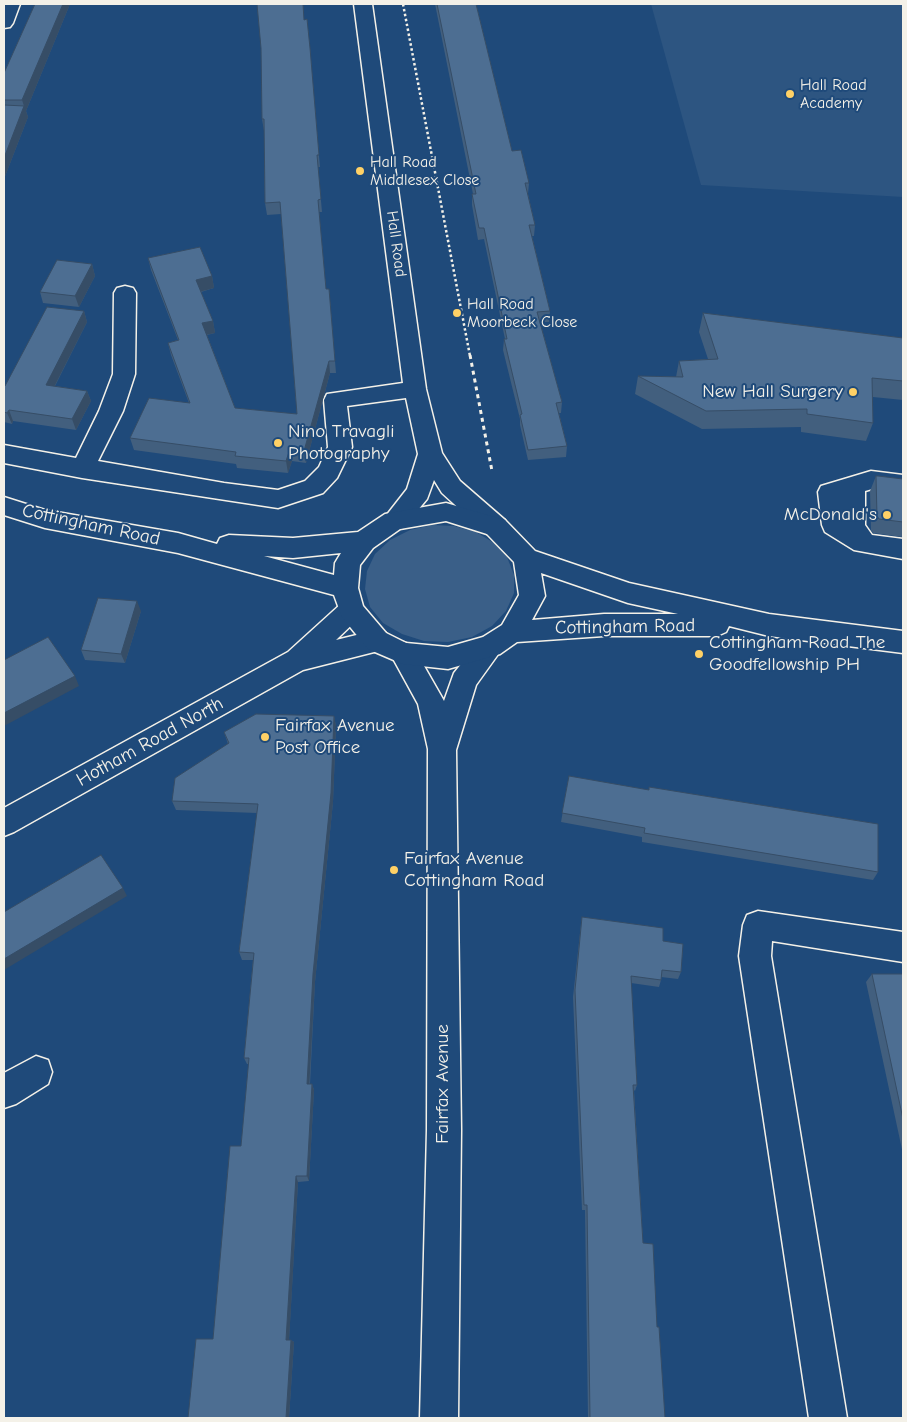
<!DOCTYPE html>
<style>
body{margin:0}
#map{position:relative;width:907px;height:1422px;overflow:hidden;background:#1f4a7a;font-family:"Comic Neue",sans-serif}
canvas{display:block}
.frame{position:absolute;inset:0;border:5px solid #f4f1e8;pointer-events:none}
</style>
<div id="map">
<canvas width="907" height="1422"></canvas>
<div class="frame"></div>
</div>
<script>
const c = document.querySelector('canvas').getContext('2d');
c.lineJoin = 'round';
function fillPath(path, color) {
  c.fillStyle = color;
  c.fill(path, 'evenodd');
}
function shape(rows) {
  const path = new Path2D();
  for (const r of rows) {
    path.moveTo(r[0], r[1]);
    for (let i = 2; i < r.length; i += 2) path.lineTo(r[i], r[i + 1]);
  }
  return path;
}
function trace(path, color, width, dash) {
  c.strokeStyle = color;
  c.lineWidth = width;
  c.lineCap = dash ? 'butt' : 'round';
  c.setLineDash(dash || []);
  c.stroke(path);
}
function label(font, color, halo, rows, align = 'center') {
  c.font = font + ' "Comic Neue",sans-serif';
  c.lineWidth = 4;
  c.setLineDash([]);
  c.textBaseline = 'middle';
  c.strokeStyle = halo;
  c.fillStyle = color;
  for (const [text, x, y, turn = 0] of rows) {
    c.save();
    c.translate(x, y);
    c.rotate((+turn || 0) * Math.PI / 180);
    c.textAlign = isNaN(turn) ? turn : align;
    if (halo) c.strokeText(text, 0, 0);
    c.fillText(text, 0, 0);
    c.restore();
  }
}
const built = shape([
 [651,4,903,4,903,197,701,185]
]);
const green = shape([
 [432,525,454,526,476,532,494,543,507,557,514,575,514,593,506,611,492,626,472,637,448,642,424,641,402,634,383,623,370,607,365,589,367,571,375,554,390,540,410,530]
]);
const pathFar1 = shape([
 [403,4,470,356]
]);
const path = shape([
 [470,355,492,471]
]);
const minor = shape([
 [4,4,20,4,13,23,10,27,4,28,4,4],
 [354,4,372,4,426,389,442,453,460,481,505,520,508,527,505,534,496,536,487,534,442,493,434,480,427,499,403,528,394,530,385,528,382,521,407,489,418,454,406,398,347,406,352,447,337,478,323,493,278,508,82,478,4,463,4,445,76,458,99,411,113,374,114,293,117,288,125,286,133,288,136,293,135,374,123,411,98,461,224,483,278,490,305,481,319,467,328,447,324,400,327,394,403,383,354,4],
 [871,471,903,475,903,493,872,489,865,491,865,525,872,535,903,539,903,559,854,550,825,532,822,525,818,492,821,486,871,471],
 [351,600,360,603,364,610,360,617,336,640,377,630,386,633,390,641,386,649,303,670,14,832,4,836,4,808,288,652,342,603,351,600],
 [491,635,500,638,504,646,476,685,456,750,461,1130,458,1418,420,1418,427,1130,428,749,418,704,390,653,394,645,403,642,412,645,444,701,454,673,482,638,491,635],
 [758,911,903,932,903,962,772,941,771,956,847,1418,809,1418,739,956,743,925,747,915,758,911],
 [36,1056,48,1060,52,1072,48,1084,16,1104,4,1108,4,1073,36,1056]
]);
const major = shape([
 [4,497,45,510,178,533,217,544,220,538,229,535,293,538,358,532,385,514,446,503,505,520,535,551,629,583,769,614,903,631,903,653,769,636,729,626,726,632,717,636,604,636,517,642,500,654,448,669,403,664,368,649,342,617,334,595,178,553,45,528,4,515,4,497],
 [446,521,487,534,514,562,519,595,502,625,483,637,448,647,406,643,386,633,363,606,358,588,360,565,373,548,400,529,446,521],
 [341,553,335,563,334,575,264,556,293,558,341,553],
 [541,573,628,603,678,614,604,614,532,620,545,596,541,573]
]);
const wall = shape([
 [35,4,70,4,26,111,28,117,4,179,4,73],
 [435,4,476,4,512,151,529,183,528,194,535,225,534,236,532,236,550,311,549,322,540,322,562,402,561,413,559,413,567,446,566,457,528,460,520,425,520,419,503,350,504,339,505,339,484,239,478,240,472,205,472,194,473,194],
 [307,19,320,167,318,167,322,212,319,212,326,289,329,289,336,373,330,373,306,463,292,461,288,473,237,468,236,464,134,450,130,438,189,403,171,355,168,343,178,340,151,270,148,258,212,276,214,288,201,292,213,321,215,333,207,335,235,408,297,414,281,214,267,215,265,203,264,131,262,119,304,20],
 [92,264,95,276,79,307,43,303,40,292],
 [84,311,87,322,55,386,87,391,91,401,76,430,13,421,12,424,4,422,4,385,5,386],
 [703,313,903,338,903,400,873,397,873,423,866,441,801,432,801,427,702,429,635,394,638,376,676,377,679,361,708,359,699,332],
 [876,476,903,479,903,537,873,533,871,530,870,491],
 [141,611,125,663,85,660,81,650],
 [334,716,336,726,333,802,315,982,310,1084,312,1084,314,1090,309,1181,298,1182,289,1340,291,1340,294,1342,289,1418,188,1418,213,1339,241,1146,249,1064,247,1064,244,1058,253,960,242,960,239,952,257,813,176,810,172,801,228,744,224,732],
 [569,776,878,872,873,880,642,842,642,837,561,822],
 [582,917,663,941,681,972,678,979,661,977,661,980,659,987,631,983,637,1085,635,1091,634,1090,643,1243,657,1327,665,1418,588,1418,585,1210,582,1210,573,997,581,924],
 [872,974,903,974,903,1154,866,982]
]);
const shadedWall = shape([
 [63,4,70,4,26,111,28,117,4,179,4,158,24,106,22,100],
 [92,264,95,276,79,307,75,296],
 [212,276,214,288,199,292,196,280],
 [84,311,87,322,50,395,46,385],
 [213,321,215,333,205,335,202,323],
 [329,361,330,373,306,463,304,451],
 [87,391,91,401,76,430,72,419],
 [9,410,13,421,12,424,7,413],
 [290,449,292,461,288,473,286,461],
 [137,601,141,611,125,663,121,654],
 [75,676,79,686,4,726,4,713],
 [334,716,336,726,333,802,315,982,309,1090,307,1084,313,974],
 [123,888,127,896,4,970,4,959],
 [312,1084,314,1090,309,1181,307,1176],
 [296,1176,298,1182,289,1342,286,1340],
 [291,1340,294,1342,289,1418,286,1418]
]);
const building = shape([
 [35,4,63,4,22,100,4,100,4,73,35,4],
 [257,4,303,4,304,20,307,19,310,48,319,155,317,155,321,199,318,200,326,289,329,289,335,361,329,361,304,451,290,449,286,461,235,456,236,452,130,438,149,398,190,403,168,343,179,340,148,258,200,247,212,276,196,280,213,321,202,323,235,408,297,414,280,202,265,203,264,119,262,119,261,48,257,4],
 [437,4,476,4,512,151,521,150,529,183,525,183,535,225,529,225,550,311,537,312,562,402,556,403,567,446,528,450,520,415,522,414,504,339,507,339,484,228,479,228,472,194,476,194,437,4],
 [4,105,24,106,4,158,4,105],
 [57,260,92,264,75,296,40,292,57,260],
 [47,307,84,311,46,385,87,391,72,419,9,410,7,413,4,412,4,385,5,386,47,307],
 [703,313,903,338,903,381,872,378,873,423,807,414,807,409,706,411,638,376,683,377,679,361,718,359,703,313],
 [876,476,878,476,903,479,903,522,879,519,877,516,876,476],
 [98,598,137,601,121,654,81,650,98,598],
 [48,637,75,676,4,713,4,660,48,637],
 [256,714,334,716,331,793,313,974,307,1084,312,1084,307,1176,296,1176,286,1340,291,1340,286,1418,188,1418,196,1339,213,1339,230,1146,241,1146,249,1058,244,1058,254,953,239,952,258,804,172,801,175,778,229,743,224,732,256,714],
 [569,776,649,790,649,787,878,824,878,872,644,833,645,828,562,813,569,776],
 [101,855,123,888,4,959,4,912,101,855],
 [582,917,663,928,663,941,683,944,681,972,662,970,661,980,631,976,637,1085,633,1085,643,1243,653,1244,657,1327,659,1327,665,1418,590,1418,587,1205,584,1205,575,990,582,917],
 [872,974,903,974,903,1119,872,974]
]);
const markers = [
 [790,94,5,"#ffd166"],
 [360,171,5,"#ffd166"],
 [457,313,5,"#ffd166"],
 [853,392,5,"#ffd166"],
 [278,443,5,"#ffd166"],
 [887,515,5,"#ffd166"],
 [699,654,5,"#ffd166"],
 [265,737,5,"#ffd166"],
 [394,870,5,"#ffd166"]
];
const farPoinames = [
 ["Hall Road",800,85],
 ["Academy",800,103],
 ["Hall Road",370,162],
 ["Middlesex Close",370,180],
 ["Hall Road",467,304],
 ["Moorbeck Close",467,322]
];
const farStreetnames = [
 ["Hall Road",396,244,82]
];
const poiNames = [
 ["New Hall Surgery",843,392,"right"],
 ["Nino Travagli",288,432],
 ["Photography",288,454],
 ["McDonald's",877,515,"right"],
 ["Cottingham Road The",709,643],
 ["Goodfellowship PH",709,665],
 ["Fairfax Avenue",275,726],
 ["Post Office",275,748],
 ["Fairfax Avenue",404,859],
 ["Cottingham Road",404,881]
];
const streetNames = [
 ["Cottingham Road",91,525,12],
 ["Cottingham Road",625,627,-1],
 ["Hotham Road North",150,742,-29],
 ["Fairfax Avenue",443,1084,-90]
];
fillPath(built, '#2d5581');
fillPath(green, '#3a5f88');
trace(minor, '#f4f1e8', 3);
trace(major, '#f4f1e8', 3);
trace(pathFar1, '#f4f1e8', 2.5, [2.5, 2.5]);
trace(path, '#f4f1e8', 3, [4, 4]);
fillPath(minor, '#1f4a7a');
fillPath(major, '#1f4a7a');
fillPath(wall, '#425f7e');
fillPath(shadedWall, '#364d66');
fillPath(building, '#4d6e92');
trace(building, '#364d66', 1);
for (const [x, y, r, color] of markers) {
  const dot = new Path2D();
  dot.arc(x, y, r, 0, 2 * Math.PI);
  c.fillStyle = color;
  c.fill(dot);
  trace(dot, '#1f4a7a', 2);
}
label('16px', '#f4f1e8', '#1f4a7a', farPoinames, 'left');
label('16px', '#f4f1e8', '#1f4a7a', farStreetnames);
label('19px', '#f4f1e8', '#1f4a7a', poiNames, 'left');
label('19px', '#f4f1e8', '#1f4a7a', streetNames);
</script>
